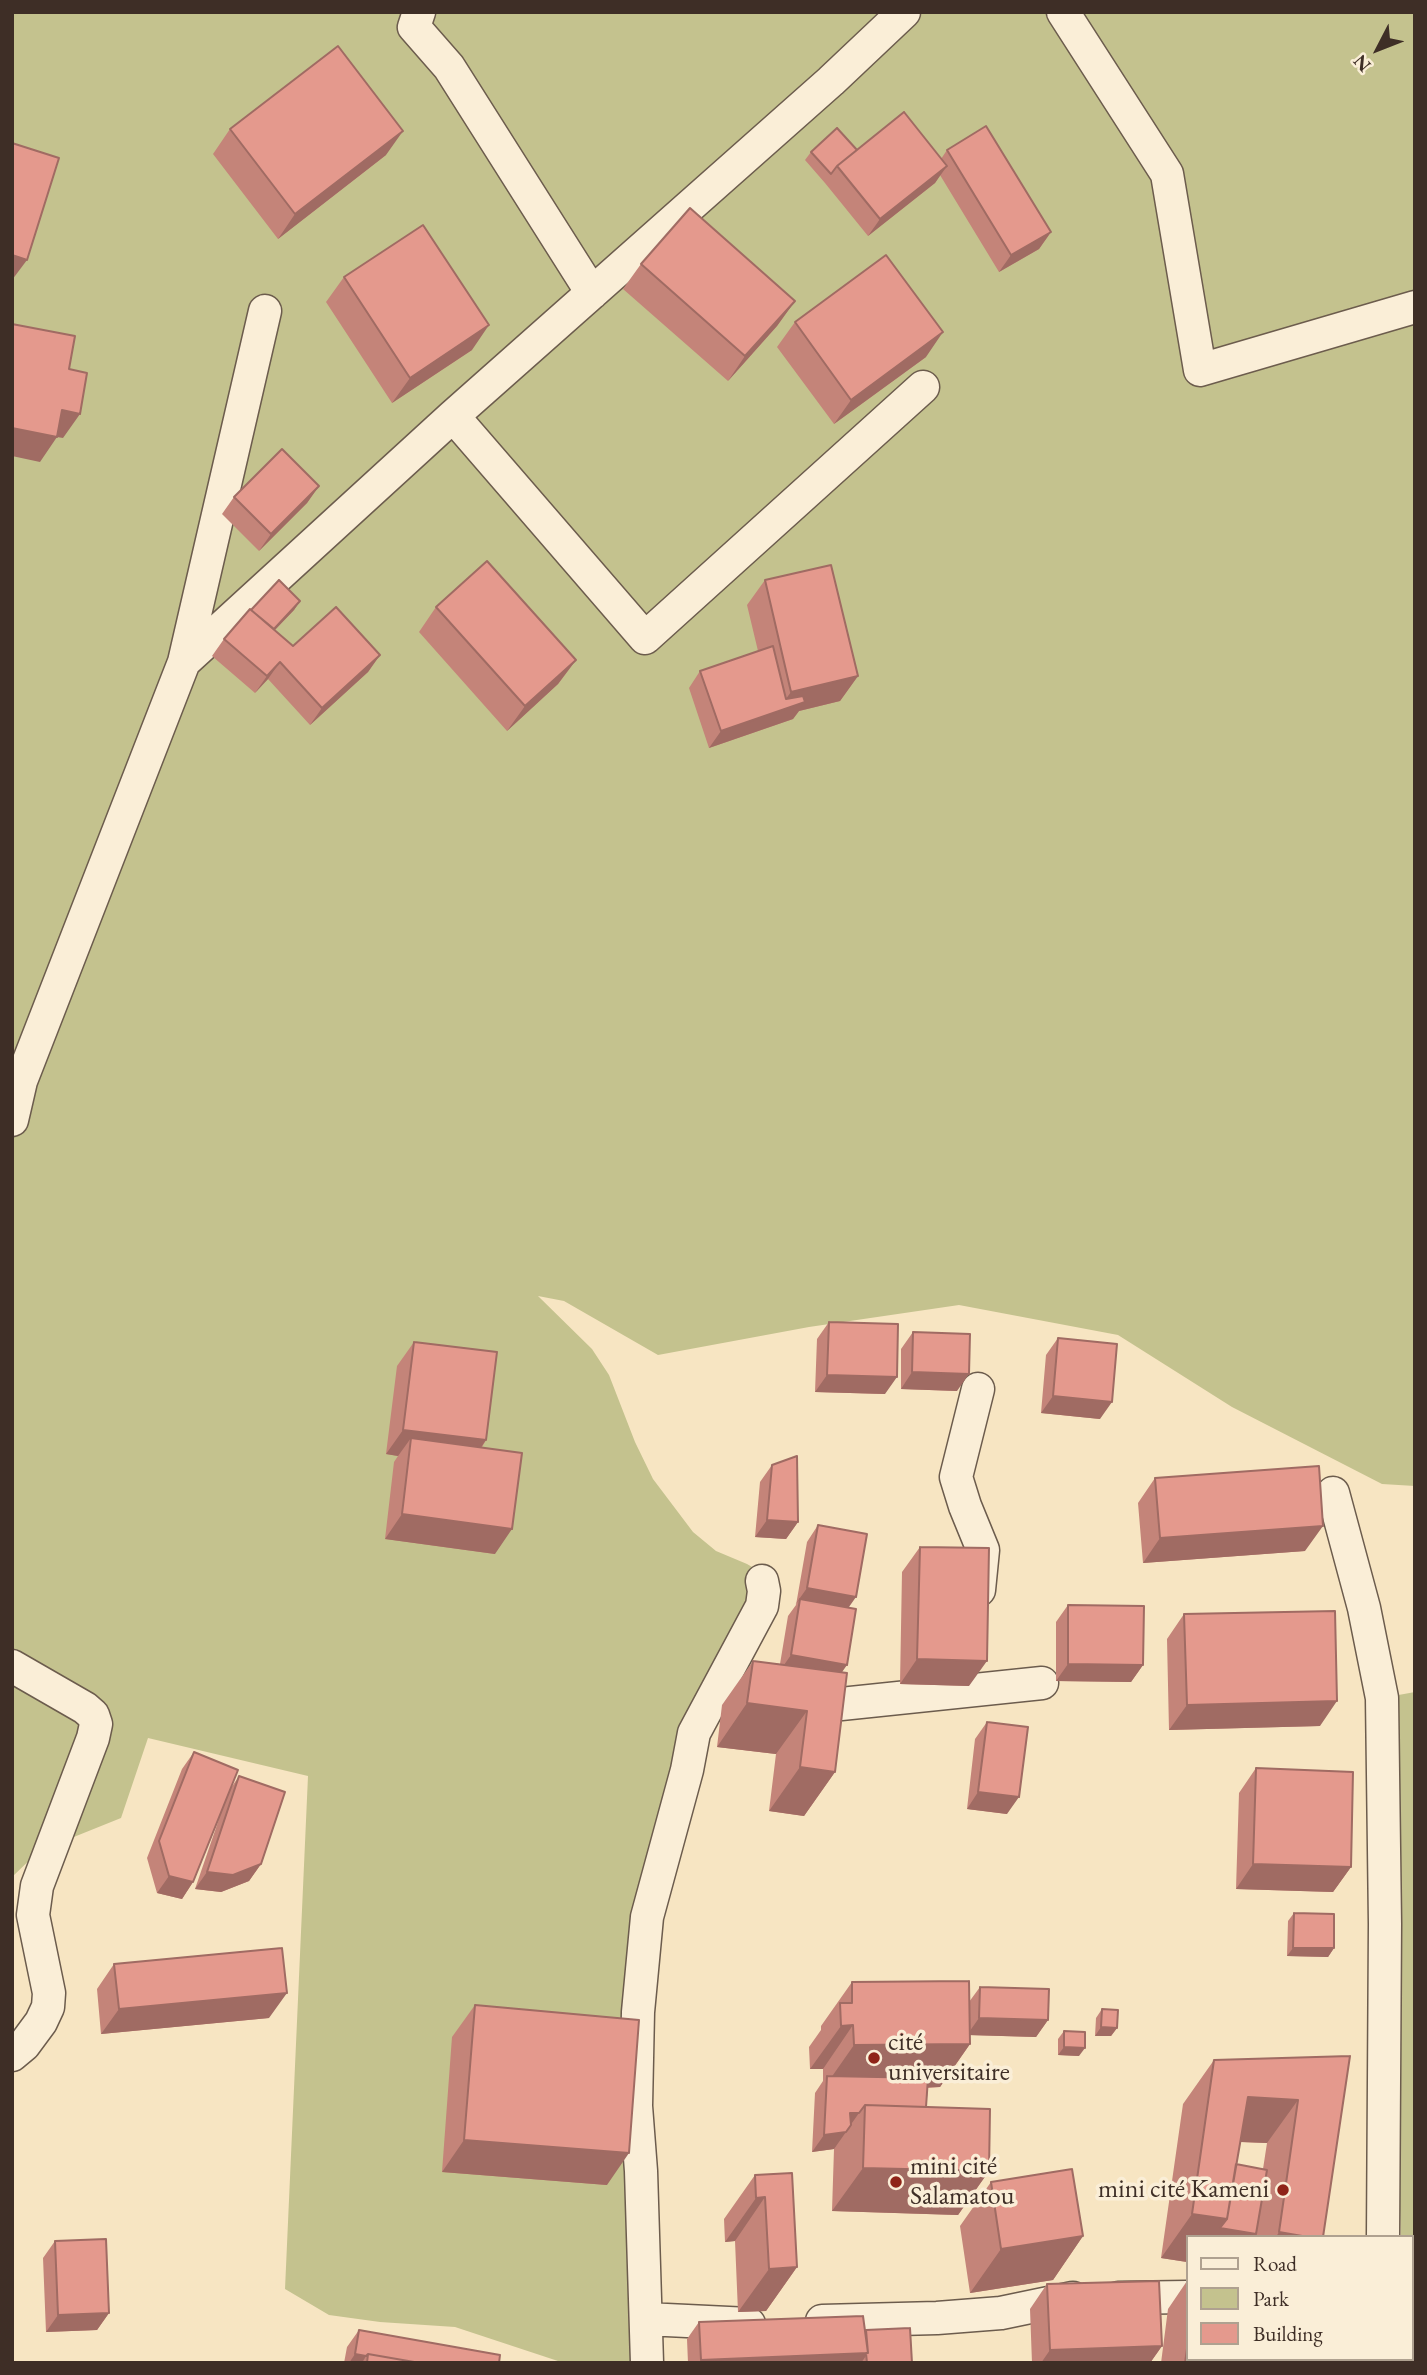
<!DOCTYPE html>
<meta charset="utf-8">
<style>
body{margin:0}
#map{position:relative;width:1427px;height:2375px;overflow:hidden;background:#f7e5c2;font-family:"EB Garamond",serif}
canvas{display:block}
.frame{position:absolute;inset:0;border:14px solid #3e2e26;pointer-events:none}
.legend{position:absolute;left:1186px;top:2235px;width:228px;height:126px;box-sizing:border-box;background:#faeed7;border:2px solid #afa190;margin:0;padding:9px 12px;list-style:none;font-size:21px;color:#3e2e26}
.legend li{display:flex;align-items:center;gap:14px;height:35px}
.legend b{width:35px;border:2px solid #afa190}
.north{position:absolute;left:1343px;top:14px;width:70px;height:70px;-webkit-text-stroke:5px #faeed7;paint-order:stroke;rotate:228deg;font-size:19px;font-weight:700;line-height:28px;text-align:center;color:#3e2e26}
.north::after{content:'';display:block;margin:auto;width:24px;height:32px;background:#3e2e26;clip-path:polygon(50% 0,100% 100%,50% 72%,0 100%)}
</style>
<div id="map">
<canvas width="1427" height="2375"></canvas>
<div class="frame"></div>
<ul class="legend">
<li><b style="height:9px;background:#faeed7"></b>Road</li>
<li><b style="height:19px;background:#c4c28e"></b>Park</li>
<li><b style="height:19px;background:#e4998d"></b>Building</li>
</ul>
<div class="north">N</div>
</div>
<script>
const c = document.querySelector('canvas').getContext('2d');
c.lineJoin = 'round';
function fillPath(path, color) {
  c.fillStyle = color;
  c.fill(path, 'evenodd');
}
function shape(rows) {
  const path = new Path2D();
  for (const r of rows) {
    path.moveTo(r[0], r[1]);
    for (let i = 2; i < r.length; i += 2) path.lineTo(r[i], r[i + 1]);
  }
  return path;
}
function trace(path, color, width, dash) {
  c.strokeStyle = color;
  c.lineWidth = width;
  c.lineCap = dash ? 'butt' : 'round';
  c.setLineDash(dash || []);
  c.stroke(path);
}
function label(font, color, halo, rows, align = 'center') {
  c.font = font + ' "EB Garamond",serif';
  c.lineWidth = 7;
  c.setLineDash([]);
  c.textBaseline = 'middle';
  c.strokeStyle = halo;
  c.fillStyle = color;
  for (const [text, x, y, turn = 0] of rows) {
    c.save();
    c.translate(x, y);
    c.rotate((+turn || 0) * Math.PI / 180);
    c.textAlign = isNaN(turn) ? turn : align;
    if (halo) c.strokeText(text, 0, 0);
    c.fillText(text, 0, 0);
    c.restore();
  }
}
const green = shape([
 [12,12,1415,12,1415,1486,1382,1484,1232,1407,1118,1335,959,1305,809,1327,658,1355,564,1301,538,1296,592,1349,609,1375,635,1442,653,1479,693,1532,716,1551,747,1564,771,1578,721,1675,647,1917,647,2363,564,2363,455,2327,380,2322,329,2315,285,2289,308,1776,148,1738,121,1818,39,1851,12,1877],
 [1415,1692,1415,2280,1411,2276,1411,2237,1401,2237,1382,1698]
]);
const minor = shape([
 [419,12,414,27,449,67,592,293],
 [1063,12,1167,174,1200,370,1415,307],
 [453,416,645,638,923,387],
 [184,662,453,416,831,81,904,12],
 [12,1120,21,1081,184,662,265,311],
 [978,1389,956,1477,965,1506,983,1550,979,1590],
 [1333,1493,1364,1608,1382,1698,1385,1924,1383,2237],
 [12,1666,85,1708,93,1715,96,1724,93,1738,37,1886,33,1915,49,1993,48,2007,41,2022,24,2045,12,2055],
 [803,1702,841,1704,1042,1683],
 [1118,2298,1187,2297],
 [646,2319,749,2324],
 [822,2321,937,2318,1001,2313,1073,2298],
 [1322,2359,1328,2363],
 [647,2363,641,2171,636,2106,638,2012,647,1917,687,1770,694,1733,762,1606,764,1591,762,1581],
 [1380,2363,1380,2359]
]);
const wall = shape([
 [230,129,386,155,278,239,213,154],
 [857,150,941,159,947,150,1051,232,1039,249,999,272,940,175,935,183,868,236,825,183,805,160,811,152],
 [641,264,795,301,777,326,728,381,623,289],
 [344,277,472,350,392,403,326,302],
 [795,322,926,357,834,424,777,347],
 [319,486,307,503,259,551,222,514,234,497],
 [765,580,858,676,840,701,799,711,793,719,709,748,689,688,700,671,758,651,747,605],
 [300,601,294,610,275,630,293,646,380,655,368,672,310,725,268,679,255,693,212,656,224,639,251,610],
 [436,607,576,660,558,684,507,731,419,632],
 [829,1322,885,1394,815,1392,817,1339],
 [913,1332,957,1391,901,1389,901,1349],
 [1058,1338,1100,1419,1041,1413,1046,1355],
 [414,1342,486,1440,482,1447,495,1554,385,1539,394,1462,398,1456,386,1454,397,1366],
 [772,1465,798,1522,786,1539,755,1537,760,1482],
 [1155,1478,1305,1551,1143,1563,1138,1503],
 [818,1525,848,1607,842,1673,835,1772,804,1816,769,1811,776,1754,717,1747,722,1705,753,1661,780,1664,788,1616,796,1605,807,1542],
 [920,1547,969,1686,900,1684,902,1572],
 [1068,1605,1143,1665,1131,1682,1056,1681,1056,1622],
 [1184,1614,1320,1726,1169,1730,1167,1639],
 [987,1722,1007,1814,967,1809,975,1739],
 [194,1752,231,1788,239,1776,261,1864,249,1881,221,1892,195,1889,219,1819,193,1882,182,1899,157,1893,147,1858,182,1769],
 [1256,1768,1351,1867,1333,1892,1236,1889,1239,1793],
 [1294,1913,1334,1948,1328,1957,1287,1956,1288,1921],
 [114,1964,269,2018,101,2034,97,1989],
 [852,1982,969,2002,980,1987,1048,2020,1036,2037,970,2035,970,2044,940,2087,928,2088,926,2107,989,2171,958,2215,832,2211,834,2149,812,2152,815,2093,823,2081,823,2069,810,2069,809,2047,821,2030,821,2026],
 [475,2005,607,2185,442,2172,452,2037],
 [1102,2009,1117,2028,1111,2036,1095,2036,1096,2018],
 [1064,2031,1079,2056,1058,2055,1058,2039],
 [1350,2056,1323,2237,1187,2237,1187,2262,1161,2258,1183,2104,1214,2060],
 [1240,2142,1267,2143,1263,2169,1236,2164],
 [755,2175,797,2267,766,2311,738,2312,735,2241,725,2242,724,2219],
 [991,2182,1083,2236,1053,2280,970,2293,960,2226],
 [55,2241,109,2313,97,2330,46,2332,43,2258],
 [1187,2281,1187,2359,1260,2363,1161,2363,1168,2309],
 [1047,2284,1162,2346,1150,2363,1032,2363,1030,2309],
 [1415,2321,1415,2349,1411,2348,1411,2341],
 [699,2322,865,2331,912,2363,688,2363,687,2339],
 [359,2330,499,2363,344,2363,347,2347]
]);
const shadedWall = shape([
 [403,131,386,155,278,239,295,214],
 [947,166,935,183,868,236,880,219],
 [1051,232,1039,249,999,272,1011,255],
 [12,255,27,260,12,280],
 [795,301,777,326,728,381,745,356],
 [489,325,472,350,392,403,410,378],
 [943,332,926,357,834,424,851,400],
 [62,410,80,414,63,438,57,437,40,462,12,456,12,428],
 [319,486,307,503,259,551,271,534],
 [300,601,294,610,266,639,272,631],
 [380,655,368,672,310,725,322,708],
 [576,660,558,684,507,731,525,706],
 [280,662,268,679,255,693,267,676],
 [858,676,840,701,799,711,793,719,709,748,721,731,777,711,791,692],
 [912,1372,969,1374,957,1391,901,1389],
 [827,1375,897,1377,885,1394,815,1392],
 [1053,1396,1112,1402,1100,1419,1041,1413],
 [403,1430,486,1440,469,1465,411,1438,398,1456,386,1454],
 [402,1514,512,1529,495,1554,385,1539],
 [767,1520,798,1522,786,1539,755,1537],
 [1323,1526,1305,1551,1143,1563,1160,1538],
 [807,1588,856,1597,844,1614,800,1599,795,1605],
 [791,1655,847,1665,835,1682,779,1672],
 [917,1659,987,1661,969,1686,900,1684],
 [1068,1664,1143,1665,1131,1682,1056,1681],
 [1337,1701,1320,1726,1169,1730,1187,1705],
 [747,1703,807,1711,776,1754,717,1747],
 [800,1767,835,1772,804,1816,769,1811],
 [978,1792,1019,1797,1007,1814,967,1809],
 [261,1864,249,1881,221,1892,195,1889,207,1872],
 [1253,1864,1351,1867,1333,1892,1236,1889],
 [169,1876,193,1882,182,1899,157,1893],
 [1293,1948,1334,1948,1328,1957,1287,1956],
 [287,1993,269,2018,101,2034,119,2009],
 [979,2018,1048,2020,1036,2037,967,2035],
 [853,2025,823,2069,810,2069,841,2026],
 [1101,2027,1117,2028,1111,2036,1095,2036],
 [970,2044,940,2087,826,2089,826,2085,854,2045],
 [1064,2047,1085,2048,1079,2056,1058,2055],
 [1248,2097,1298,2100,1267,2143,1217,2141],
 [850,2113,859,2113,847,2130],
 [846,2132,834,2149,812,2152,824,2135],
 [464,2140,629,2153,607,2185,442,2172],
 [863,2168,989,2171,958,2215,832,2211],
 [765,2197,735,2241,725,2242,756,2198],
 [1192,2214,1227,2219,1256,2234,1254,2237,1187,2237,1187,2262,1161,2258],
 [1279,2232,1308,2237,1276,2237],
 [1083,2236,1053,2280,970,2293,1001,2249],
 [797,2267,766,2311,738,2312,769,2269],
 [109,2313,97,2330,46,2332,58,2315],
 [1415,2341,1415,2349,1411,2348,1411,2346],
 [1162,2346,1150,2363,1041,2363,1050,2350],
 [868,2353,861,2363,698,2363,701,2360],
 [355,2354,366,2356,362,2363,349,2363]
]);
const building = shape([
 [338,46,403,131,295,214,230,129,338,46],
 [904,112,947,166,880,219,837,166,904,112],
 [986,126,1051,232,1011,255,947,150,986,126],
 [837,128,857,150,837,166,831,174,811,152,837,128],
 [12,143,59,158,27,260,12,255,12,143],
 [690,208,795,301,745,356,641,264,690,208],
 [423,225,489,325,410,378,344,277,423,225],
 [886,255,943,332,851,400,795,322,886,255],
 [12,324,75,336,69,369,87,373,80,414,62,410,57,437,12,428,12,324],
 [282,449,319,486,271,534,234,497,282,449],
 [487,561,576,660,525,706,436,607,487,561],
 [831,565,858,676,791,692,765,580,831,565],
 [279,580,300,601,274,629,251,610,279,580],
 [336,607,380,655,322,708,280,662,267,676,224,639,250,609,293,646,336,607],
 [773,646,786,699,803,696,805,702,721,731,700,671,773,646],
 [829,1322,898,1324,897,1377,827,1375,829,1322],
 [913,1332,970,1334,969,1374,912,1372,913,1332],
 [1058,1338,1117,1344,1112,1402,1053,1396,1058,1338],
 [414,1342,497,1352,486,1440,403,1430,414,1342],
 [411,1438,522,1453,512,1529,402,1514,411,1438],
 [797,1456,798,1522,767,1520,772,1465,797,1456],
 [1319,1466,1323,1526,1160,1538,1155,1478,1319,1466],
 [818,1525,867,1534,856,1597,807,1588,818,1525],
 [920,1547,989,1548,987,1661,917,1659,920,1547],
 [800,1599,856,1609,847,1665,791,1655,800,1599],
 [1068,1605,1144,1606,1143,1665,1068,1664,1068,1605],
 [1335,1611,1337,1701,1187,1705,1184,1614,1335,1611],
 [753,1661,847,1673,835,1772,800,1767,807,1711,747,1703,753,1661],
 [987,1722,1028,1727,1019,1797,978,1792,987,1722],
 [194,1752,238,1770,193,1882,169,1876,159,1841,194,1752],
 [1256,1768,1353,1772,1351,1867,1253,1864,1256,1768],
 [239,1776,285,1792,261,1864,233,1875,207,1872,239,1776],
 [1294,1913,1334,1914,1334,1948,1293,1948,1294,1913],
 [282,1948,287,1993,119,2009,114,1964,282,1948],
 [969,1981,970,2044,854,2045,853,2025,841,2026,840,2003,852,2003,852,1982,969,1981],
 [980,1987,1049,1989,1048,2020,979,2018,980,1987],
 [475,2005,639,2020,629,2153,464,2140,475,2005],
 [1102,2009,1118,2010,1117,2028,1101,2027,1102,2009],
 [1064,2031,1085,2032,1085,2048,1064,2047,1064,2031],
 [1350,2056,1323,2237,1308,2237,1279,2232,1298,2100,1248,2097,1227,2219,1192,2214,1214,2060,1350,2056],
 [827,2076,928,2078,926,2107,865,2105,859,2113,850,2113,851,2125,846,2132,824,2135,827,2076],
 [865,2105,990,2109,989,2171,863,2168,865,2105],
 [1236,2164,1267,2170,1256,2234,1220,2228,1227,2219,1236,2164],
 [1072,2169,1083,2236,1001,2249,991,2182,1072,2169],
 [792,2173,797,2267,769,2269,765,2197,756,2198,755,2175,792,2173],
 [106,2239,109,2313,58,2315,55,2241,106,2239],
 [1159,2281,1162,2346,1050,2350,1047,2284,1159,2281],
 [863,2316,868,2353,701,2360,699,2322,863,2316],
 [910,2328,912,2363,867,2363,866,2353,868,2353,866,2330,910,2328],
 [359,2330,500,2355,499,2363,420,2363,368,2354,366,2356,355,2354,359,2330],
 [1187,2349,1187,2359,1260,2359,1260,2363,1185,2363,1187,2349],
 [368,2354,420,2363,367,2363,368,2354]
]);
const markers = [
 [874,2058,7,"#8f2418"],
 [896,2182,7,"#8f2418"],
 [1283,2190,7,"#8f2418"]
];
const poiNames = [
 ["cité",888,2043],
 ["universitaire",888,2073],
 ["mini cité",910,2167],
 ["Salamatou",910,2197],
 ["mini cité Kameni",1269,2190,"right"]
];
fillPath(green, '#c4c28e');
trace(minor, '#6c5c4d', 35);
trace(minor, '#faeed7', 32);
fillPath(wall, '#c48479');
fillPath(shadedWall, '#a06b63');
fillPath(building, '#e4998d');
trace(building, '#a06b63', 2);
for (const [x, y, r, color] of markers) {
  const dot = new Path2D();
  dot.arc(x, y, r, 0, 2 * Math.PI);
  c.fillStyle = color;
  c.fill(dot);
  trace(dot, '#faeed7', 2.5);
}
label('26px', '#3e2e26', '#faeed7', poiNames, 'left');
</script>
